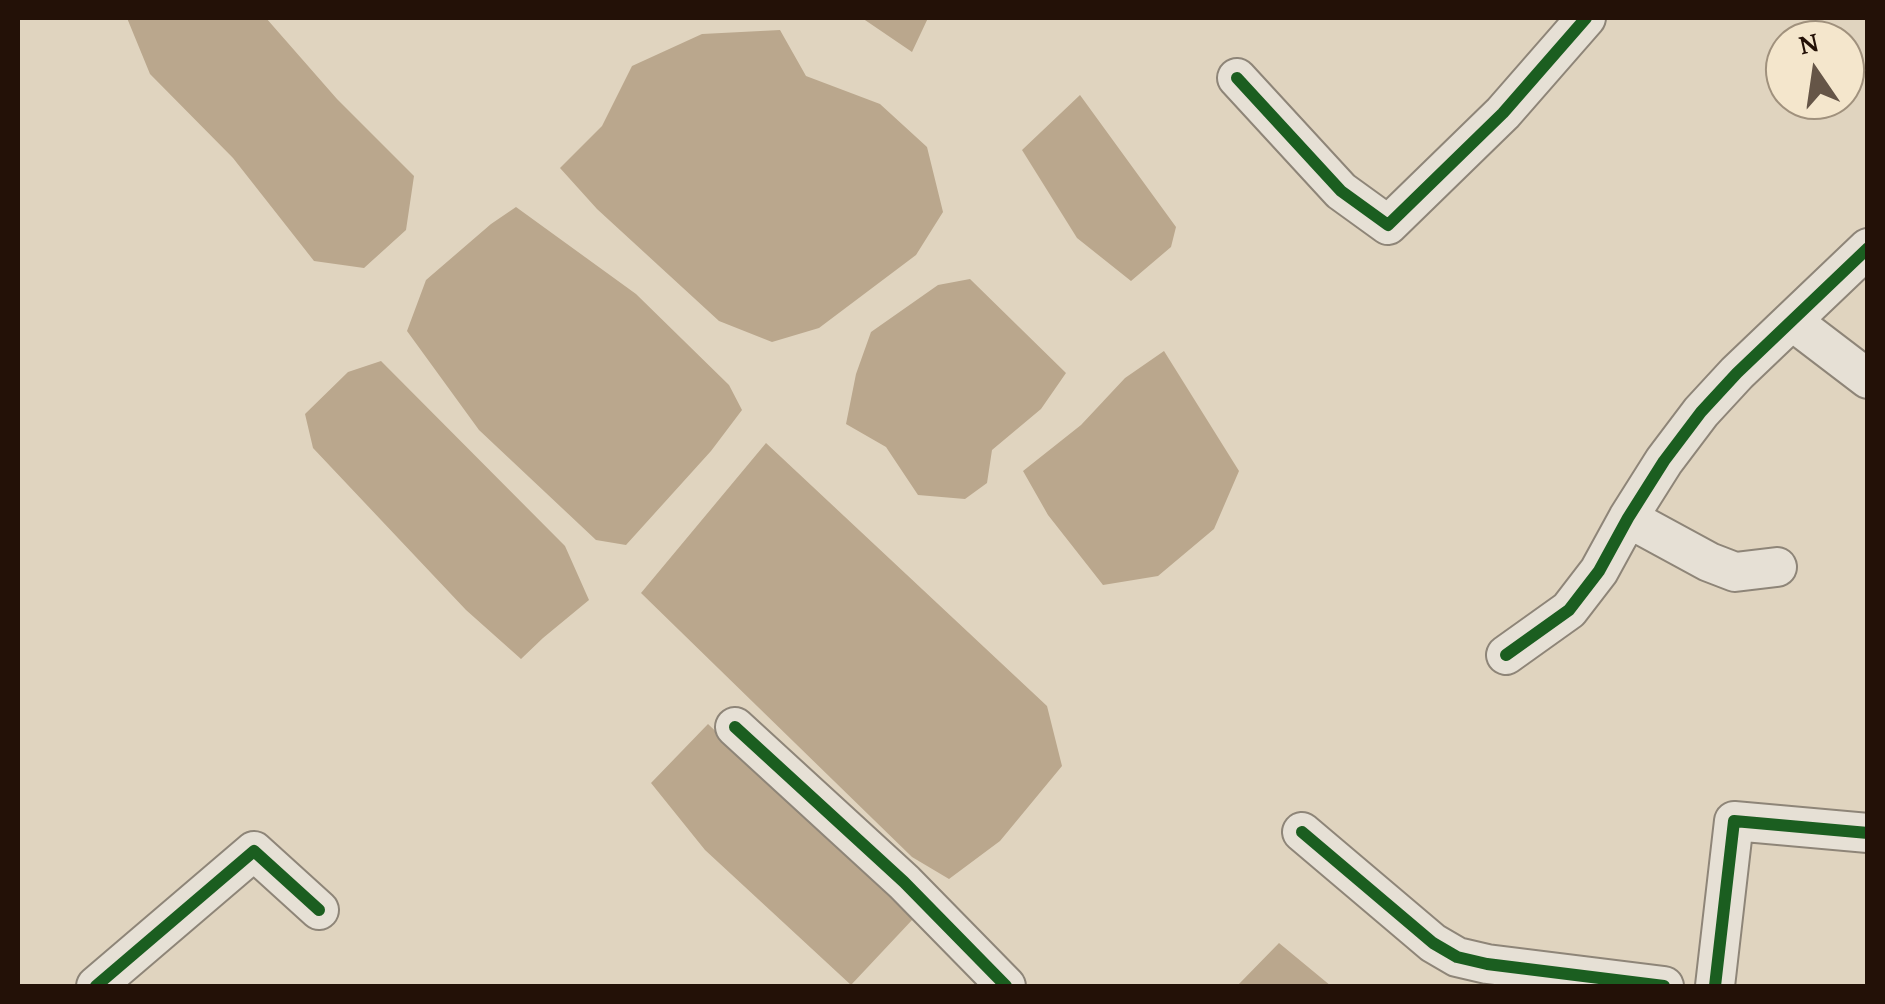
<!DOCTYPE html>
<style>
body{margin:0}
#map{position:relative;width:1885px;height:1004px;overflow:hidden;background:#e0d4bf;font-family:"Gentium Book Plus",serif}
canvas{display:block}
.frame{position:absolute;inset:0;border:20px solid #231107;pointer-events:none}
.north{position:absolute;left:1765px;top:20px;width:100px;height:100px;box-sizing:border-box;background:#f4e6cc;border:2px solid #a0917d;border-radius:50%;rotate:347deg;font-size:28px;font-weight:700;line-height:40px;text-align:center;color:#231107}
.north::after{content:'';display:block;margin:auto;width:35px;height:45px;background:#655547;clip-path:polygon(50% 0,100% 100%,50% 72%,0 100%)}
</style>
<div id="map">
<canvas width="1885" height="1004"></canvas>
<div class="frame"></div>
<div class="north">N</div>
</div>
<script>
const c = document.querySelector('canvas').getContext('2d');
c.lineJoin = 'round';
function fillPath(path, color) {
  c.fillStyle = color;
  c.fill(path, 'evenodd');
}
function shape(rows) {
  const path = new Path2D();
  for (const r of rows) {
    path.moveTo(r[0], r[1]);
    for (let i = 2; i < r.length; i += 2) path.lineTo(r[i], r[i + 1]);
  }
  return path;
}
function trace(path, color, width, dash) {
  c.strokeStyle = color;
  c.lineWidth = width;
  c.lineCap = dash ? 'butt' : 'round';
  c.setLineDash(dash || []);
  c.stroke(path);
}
const water = shape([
 [127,18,266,18,337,99,414,176,406,230,364,268,314,261,233,158,150,74],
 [862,18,928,18,912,52],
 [780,30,806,76,880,104,927,147,943,212,916,255,819,328,772,342,719,321,597,209,560,168,602,126,632,66,702,34],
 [1080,95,1176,227,1171,247,1131,281,1077,238,1022,150],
 [516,207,636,294,729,385,742,410,711,451,626,545,596,540,479,430,407,331,426,280,491,224],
 [970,279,1066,373,1041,409,992,450,987,483,965,499,918,495,886,447,846,424,856,374,871,332,938,285],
 [1164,351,1239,471,1214,529,1158,576,1103,585,1048,515,1023,471,1081,425,1125,378],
 [381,361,565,546,589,600,543,638,521,659,466,610,313,448,305,414,348,372],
 [766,443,1047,706,1062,766,1000,841,949,879,912,857,641,593],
 [708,724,913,919,851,985,705,850,651,783],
 [1279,943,1331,986,1237,986]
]);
const street = shape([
 [1237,78,1341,191,1388,225,1503,113,1586,18],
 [1792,321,1868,379],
 [1628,518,1709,562,1735,572,1777,567],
 [1506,655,1569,610,1599,571,1628,518,1664,461,1701,412,1737,373,1868,248],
 [735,727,904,882,1006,986],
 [1302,832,1433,943,1457,957,1487,964,1664,986],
 [96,986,254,851,319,910],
 [1715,986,1734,821,1868,833]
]);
const cycleway = shape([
 [1237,78,1341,191,1388,225,1503,113,1586,18],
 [1506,655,1569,610,1599,571,1628,518,1664,461,1701,412,1737,373,1868,248],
 [735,727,904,882,1006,986],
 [1302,832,1433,943,1457,957,1487,964,1664,986],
 [96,986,254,851,319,910],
 [1715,986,1734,821,1868,833]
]);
fillPath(water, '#baa78d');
trace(street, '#8e8578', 42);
trace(street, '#e6e0d5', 38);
trace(cycleway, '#1b5e20', 12);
</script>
